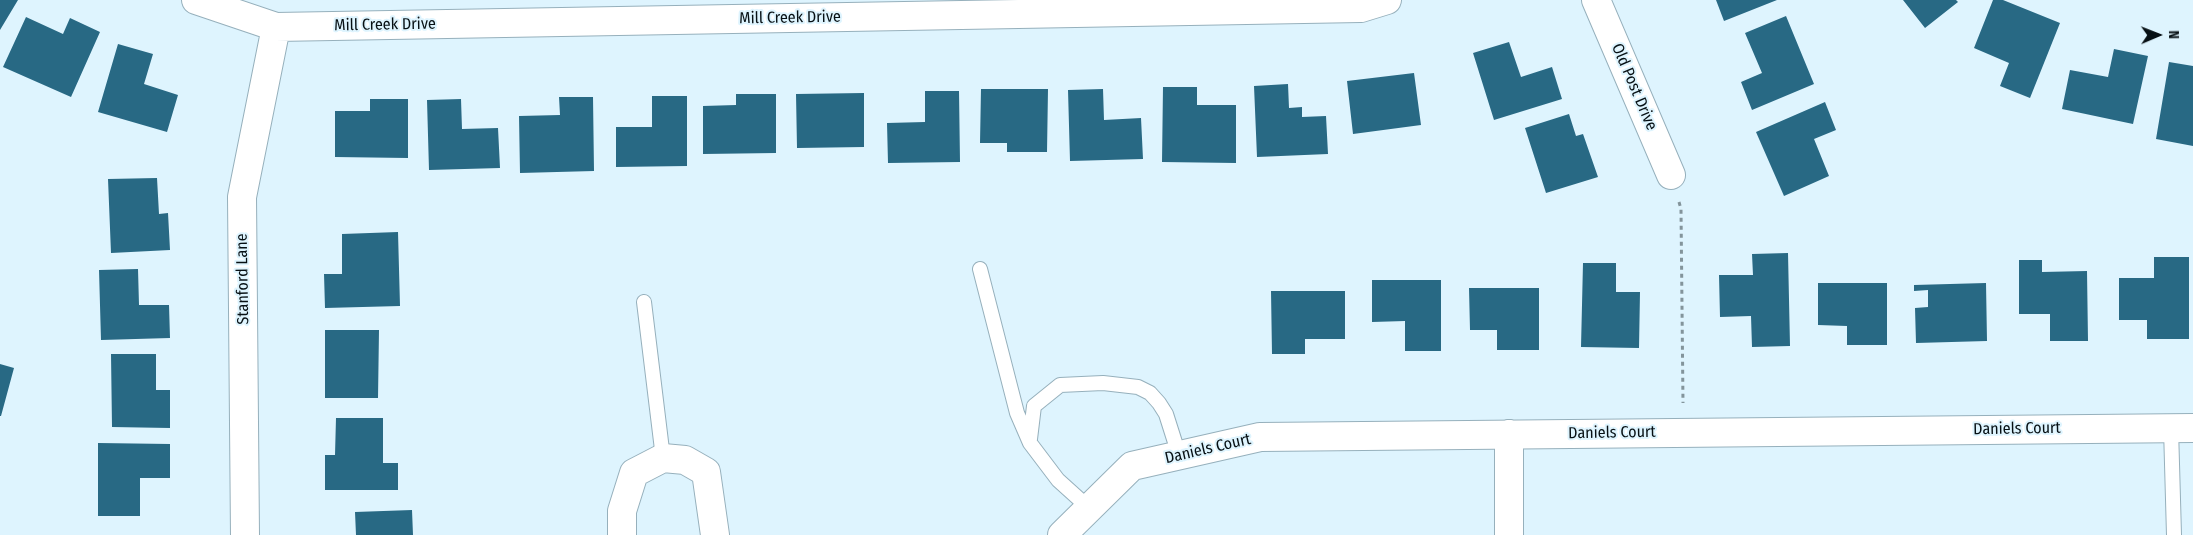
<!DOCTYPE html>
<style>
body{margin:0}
#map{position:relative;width:2193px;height:535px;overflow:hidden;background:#def4fe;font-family:"Fira Sans Condensed",sans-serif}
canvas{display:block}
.north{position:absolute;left:2133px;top:10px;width:50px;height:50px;-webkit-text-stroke:4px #def4fe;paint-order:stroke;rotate:89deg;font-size:14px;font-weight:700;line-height:20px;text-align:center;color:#071014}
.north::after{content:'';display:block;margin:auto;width:18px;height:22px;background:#071014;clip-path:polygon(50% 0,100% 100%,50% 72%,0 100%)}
</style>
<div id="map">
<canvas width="2193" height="535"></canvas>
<div class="north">N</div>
</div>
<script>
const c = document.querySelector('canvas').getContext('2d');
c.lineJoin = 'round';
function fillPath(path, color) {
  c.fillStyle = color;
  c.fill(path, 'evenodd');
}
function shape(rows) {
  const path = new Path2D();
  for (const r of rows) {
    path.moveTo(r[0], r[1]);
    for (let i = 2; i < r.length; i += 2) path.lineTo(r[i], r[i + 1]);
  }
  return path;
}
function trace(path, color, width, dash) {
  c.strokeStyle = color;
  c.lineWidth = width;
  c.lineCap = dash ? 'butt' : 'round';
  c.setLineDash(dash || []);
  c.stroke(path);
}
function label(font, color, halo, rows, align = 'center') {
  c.font = font + ' "Fira Sans Condensed",sans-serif';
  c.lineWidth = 4;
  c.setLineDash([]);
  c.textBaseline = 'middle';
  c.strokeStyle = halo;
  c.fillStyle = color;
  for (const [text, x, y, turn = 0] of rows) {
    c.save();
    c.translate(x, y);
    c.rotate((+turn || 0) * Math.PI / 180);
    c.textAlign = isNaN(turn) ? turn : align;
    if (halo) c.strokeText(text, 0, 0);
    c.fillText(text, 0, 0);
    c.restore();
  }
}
const building = shape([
 [0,0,18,0,0,30],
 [1716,0,1777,0,1724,21],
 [1903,0,1956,0,1958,2,1925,28],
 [1993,0,2003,0,2060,23,2030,98,2000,86,2009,63,1974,48],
 [1786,16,1814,84,1752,110,1741,82,1762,73,1745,33],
 [26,17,63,34,70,18,100,32,71,97,3,67],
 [1509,42,1521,77,1552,67,1562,99,1494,120,1473,53],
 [118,44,153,54,144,84,178,95,167,132,98,112],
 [2114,49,2148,56,2133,124,2062,109,2070,70,2108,77],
 [2169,62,2193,66,2193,146,2156,139],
 [1414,73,1421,125,1353,134,1347,81],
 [1288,84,1289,108,1302,107,1302,117,1326,116,1328,154,1257,157,1254,86],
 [1163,87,1197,87,1197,105,1236,105,1236,163,1162,162],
 [981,89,1048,89,1047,152,1007,152,1007,143,980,143],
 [1103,89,1104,120,1141,118,1143,159,1070,161,1068,90],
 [925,91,959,91,960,162,888,163,887,123,925,122],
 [864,93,864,147,797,148,796,94],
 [736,94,776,94,776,153,703,154,703,106,736,105],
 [652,96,687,96,687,166,616,167,616,127,652,127],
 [559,97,593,97,594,171,520,173,519,116,560,115],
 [370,99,408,99,408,158,335,157,335,111,370,111],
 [461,99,462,129,498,128,500,168,429,170,427,100],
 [1825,102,1836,130,1814,139,1829,176,1784,196,1756,132],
 [1569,114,1576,136,1583,134,1598,177,1546,193,1525,128],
 [157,178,159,214,168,213,170,250,111,253,108,179],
 [398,232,400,306,325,308,324,274,342,274,342,234],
 [1788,253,1790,346,1752,347,1751,316,1720,317,1719,275,1753,275,1752,254],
 [2154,257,2189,257,2189,339,2147,339,2147,320,2119,320,2119,278,2154,278],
 [2019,260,2042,260,2042,272,2087,271,2088,341,2050,341,2050,314,2019,314],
 [1583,263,1616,263,1616,292,1640,292,1639,348,1581,347],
 [138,269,139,305,169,305,170,338,101,340,99,270],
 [1372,280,1441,280,1441,351,1405,351,1405,321,1372,322],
 [1818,283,1887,283,1887,345,1847,345,1847,326,1818,325],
 [1986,283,1987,341,1916,343,1915,308,1928,307,1928,290,1914,291,1914,285],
 [1469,288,1539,288,1539,350,1497,350,1497,330,1470,330],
 [1271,291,1345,291,1345,339,1305,339,1305,354,1272,354],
 [325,330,379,330,378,398,325,398],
 [111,354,156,354,156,390,170,390,170,428,112,427],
 [0,364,14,368,1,416,0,416],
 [336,418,383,418,383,463,398,463,398,490,325,490,325,455,335,455],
 [98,443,170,444,170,478,140,478,140,516,98,516],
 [412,510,413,535,356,535,355,512]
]);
const path = shape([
 [1679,202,1681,209,1683,403]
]);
const lane = shape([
 [980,269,1017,413,1030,443,1058,480,1089,508],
 [644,302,663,458],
 [2171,428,2174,535],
 [1030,439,1034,406,1060,385,1103,383,1138,387,1150,393,1159,403,1166,414,1179,455]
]);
const street = shape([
 [196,0,276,27,1361,8,1387,0],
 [1596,0,1671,175],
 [1509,434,1509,535],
 [245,535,242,197,276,27],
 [622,535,622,511,634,473,663,458,685,460,706,472,715,535],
 [1062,535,1132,466,1260,437,2193,428]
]);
const streetNames = [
 ["Mill Creek Drive",790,18,-1],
 ["Mill Creek Drive",385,25,-1],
 ["Old Post Drive",1634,87,67],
 ["Stanford Lane",243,279,-91],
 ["Daniels Court",2017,429,-1],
 ["Daniels Court",1612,433,-1],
 ["Daniels Court",1208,449,-13]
];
fillPath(building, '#286984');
trace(lane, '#96b0bc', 16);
trace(street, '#96b0bc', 30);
trace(path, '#83949b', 3, [4, 4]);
trace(lane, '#fff', 14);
trace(street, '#fff', 28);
label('16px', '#071014', '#def4fe', streetNames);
</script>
